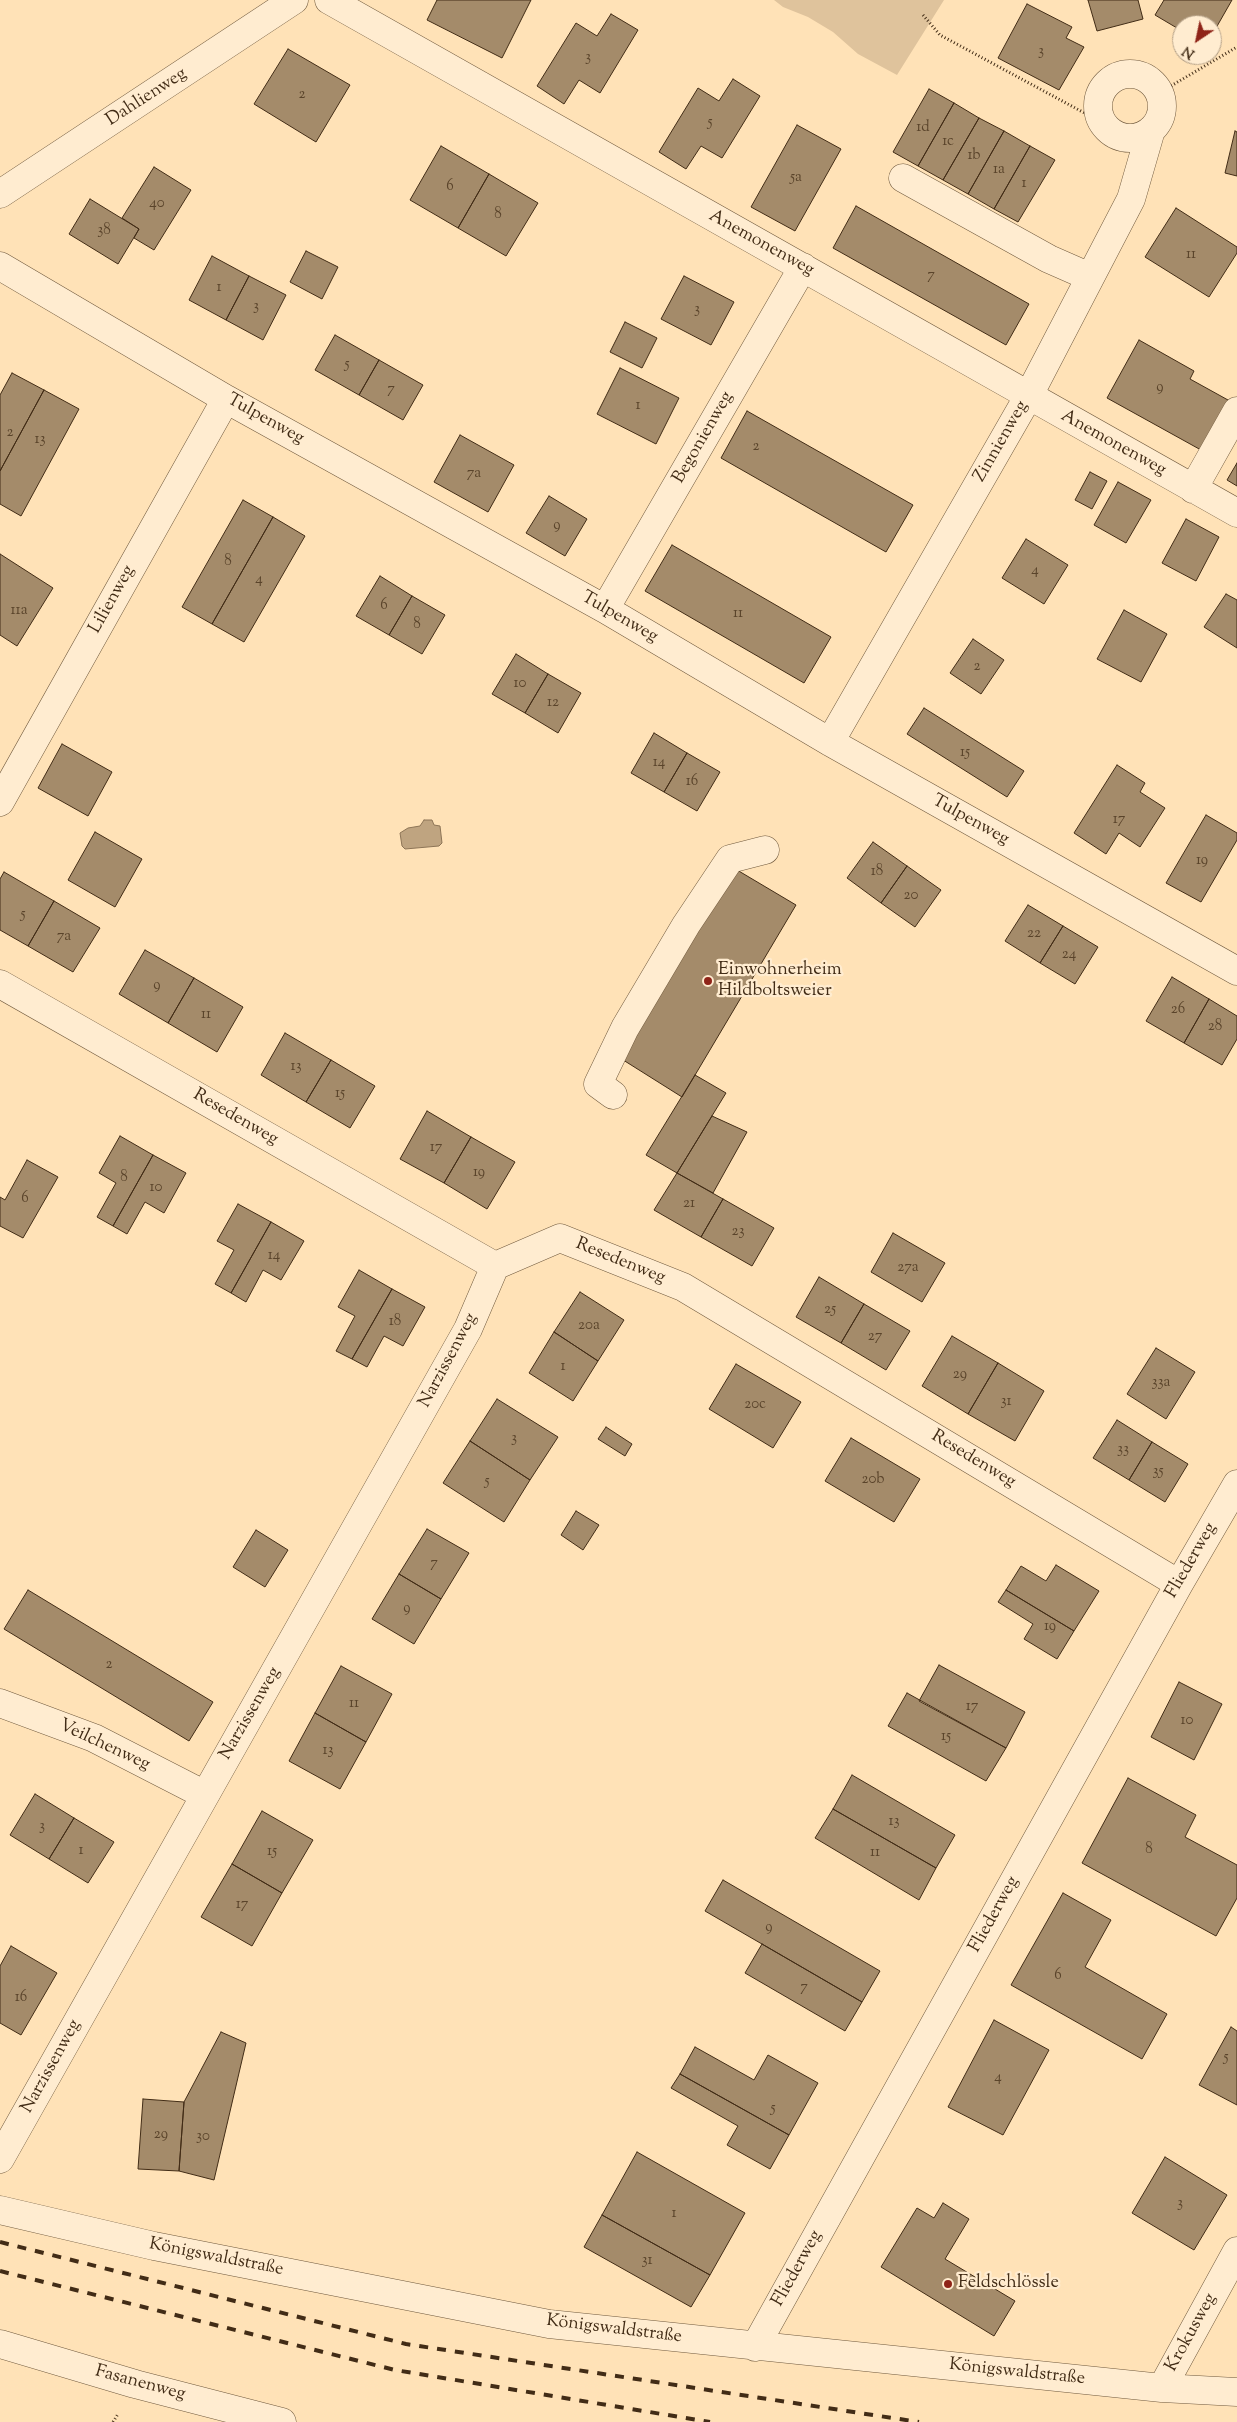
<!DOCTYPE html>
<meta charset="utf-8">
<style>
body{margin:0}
#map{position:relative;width:1237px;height:2422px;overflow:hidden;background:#ffe2b7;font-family:"Sorts Mill Goudy",serif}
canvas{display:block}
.north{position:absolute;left:1172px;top:15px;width:50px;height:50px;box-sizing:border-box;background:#ffecd0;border:1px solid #b39f86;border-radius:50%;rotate:214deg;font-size:14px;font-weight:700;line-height:20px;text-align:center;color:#422c16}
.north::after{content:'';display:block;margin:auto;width:18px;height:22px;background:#8f2418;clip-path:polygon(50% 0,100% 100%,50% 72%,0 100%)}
</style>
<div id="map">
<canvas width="1237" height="2422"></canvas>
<div class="north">N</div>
</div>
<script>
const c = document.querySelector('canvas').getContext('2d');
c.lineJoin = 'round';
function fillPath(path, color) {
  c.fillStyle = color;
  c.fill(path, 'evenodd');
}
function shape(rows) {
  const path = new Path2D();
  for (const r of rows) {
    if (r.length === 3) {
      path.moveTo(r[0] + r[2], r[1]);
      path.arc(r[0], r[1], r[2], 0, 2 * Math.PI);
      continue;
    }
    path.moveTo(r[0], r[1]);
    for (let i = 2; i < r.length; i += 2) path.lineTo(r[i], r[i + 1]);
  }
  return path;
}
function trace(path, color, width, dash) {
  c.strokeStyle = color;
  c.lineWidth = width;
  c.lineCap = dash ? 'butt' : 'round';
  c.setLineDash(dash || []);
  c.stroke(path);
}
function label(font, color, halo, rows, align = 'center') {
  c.font = font + ' "Sorts Mill Goudy",serif';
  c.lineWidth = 4.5;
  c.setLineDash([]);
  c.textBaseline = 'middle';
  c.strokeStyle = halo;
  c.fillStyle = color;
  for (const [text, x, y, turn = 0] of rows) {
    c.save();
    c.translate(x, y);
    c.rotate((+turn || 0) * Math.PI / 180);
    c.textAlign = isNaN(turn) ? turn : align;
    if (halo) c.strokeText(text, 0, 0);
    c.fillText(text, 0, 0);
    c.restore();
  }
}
const green = shape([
 [774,0,944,0,897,75,858,54,833,32,808,17,783,7]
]);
const water = shape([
 [424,820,432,820,434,825,440,826,442,843,439,846,405,849,402,846,400,833,408,828,420,826,424,820]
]);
const building = shape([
 [437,0,531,0,502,58,427,20,437,0],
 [1088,0,1138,0,1143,19,1097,31,1088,0],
 [1164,0,1232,0,1212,35,1212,25,1182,25,1182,31,1155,15,1164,0],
 [1027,4,1072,27,1066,38,1084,47,1059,90,998,58,1027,4],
 [611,14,638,30,600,93,579,80,564,104,537,86,576,23,597,36,611,14],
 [288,49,350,85,316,142,254,104,288,49],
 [733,79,760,96,722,158,701,146,686,169,659,152,698,88,719,101,733,79],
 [929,89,954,103,918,166,893,152,929,89],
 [954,103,979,118,943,180,918,166,954,103],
 [979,118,1004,131,968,194,943,180,979,118],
 [797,125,841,149,795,231,751,207,797,125],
 [1004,131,1030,146,994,209,968,194,1004,131],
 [1235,131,1237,132,1237,176,1225,173,1235,131],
 [441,146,489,174,458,228,410,200,441,146],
 [1030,146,1055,160,1018,222,994,209,1030,146],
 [154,167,191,190,154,250,134,238,139,229,122,218,154,167],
 [489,174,538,203,506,256,458,228,489,174],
 [90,199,139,229,118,264,69,234,90,199],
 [856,206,1029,304,1006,345,833,248,856,206],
 [1176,208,1237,247,1237,253,1209,297,1145,257,1176,208],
 [306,251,338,267,322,299,290,282,306,251],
 [212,256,249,276,226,320,189,300,212,256],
 [249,276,286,295,263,340,226,320,249,276],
 [684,276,734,302,711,345,661,319,684,276],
 [625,322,657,338,642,368,610,352,625,322],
 [335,335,379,360,359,395,315,370,335,335],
 [1139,340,1194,371,1190,379,1228,400,1201,450,1107,398,1139,340],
 [379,360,423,385,403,420,359,395,379,360],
 [620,368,679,398,656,444,597,414,620,368],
 [12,373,44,390,0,471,0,395,12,373],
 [44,390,79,409,21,516,0,504,0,471,44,390],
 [747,411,913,505,886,552,721,458,747,411],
 [460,435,514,465,488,512,434,482,460,435],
 [1237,463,1237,486,1227,480,1237,463],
 [1090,472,1107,481,1092,509,1075,500,1090,472],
 [1118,482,1151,500,1126,543,1094,525,1118,482],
 [549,496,587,519,565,556,526,533,549,496],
 [243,500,273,517,212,624,182,607,243,500],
 [273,517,305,536,244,642,212,624,273,517],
 [1186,519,1219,537,1196,581,1162,563,1186,519],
 [1026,539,1068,565,1044,604,1002,578,1026,539],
 [672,545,831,637,804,683,645,591,672,545],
 [0,554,53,588,17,646,0,635,0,554],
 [380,576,412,596,389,635,356,616,380,576],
 [1226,594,1237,600,1237,648,1204,627,1226,594],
 [412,596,445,615,422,654,389,635,412,596],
 [1124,610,1167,634,1141,682,1097,659,1124,610],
 [973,639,1004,660,981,694,950,673,973,639],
 [516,654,548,674,525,713,492,694,516,654],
 [548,674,581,693,558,733,525,713,548,674],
 [924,708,1024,771,1007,797,907,734,924,708],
 [654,733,687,753,664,792,631,773,654,733],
 [62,744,112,772,88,816,38,788,62,744],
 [687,753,720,772,697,811,664,792,687,753],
 [1117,765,1145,783,1140,792,1165,808,1140,847,1119,833,1106,854,1074,833,1117,765],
 [1206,815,1237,833,1237,840,1201,902,1166,883,1206,815],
 [95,832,142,859,115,907,68,880,95,832],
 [873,842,907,866,881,903,847,878,873,842],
 [907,866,941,890,915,927,881,903,907,866],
 [732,867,796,905,682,1097,620,1058,732,867],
 [4,872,54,901,28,946,0,930,0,879,4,872],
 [54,901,100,928,73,972,28,946,54,901],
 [1028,905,1063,926,1040,963,1005,941,1028,905],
 [1063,926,1098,947,1075,984,1040,963,1063,926],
 [145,950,194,978,168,1023,119,994,145,950],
 [1172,977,1209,999,1184,1043,1146,1021,1172,977],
 [194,978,243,1007,217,1052,168,1023,194,978],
 [1209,999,1237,1016,1237,1039,1222,1065,1184,1043,1209,999],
 [285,1033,331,1060,306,1102,261,1075,285,1033],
 [331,1060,375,1086,350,1128,306,1102,331,1060],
 [695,1075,726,1093,677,1173,646,1155,695,1075],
 [427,1111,471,1137,444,1183,400,1159,427,1111],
 [712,1116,747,1132,713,1193,677,1173,712,1116],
 [120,1136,153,1155,113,1226,97,1217,116,1183,99,1173,120,1136],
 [471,1137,515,1162,487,1209,444,1183,471,1137],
 [153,1155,186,1173,164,1213,145,1202,127,1234,113,1226,153,1155],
 [27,1160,58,1177,23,1238,0,1226,0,1197,5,1200,27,1160],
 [677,1173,723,1199,701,1237,654,1210,677,1173],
 [723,1199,774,1228,752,1266,701,1237,723,1199],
 [238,1204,271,1222,231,1293,215,1284,234,1250,217,1241,238,1204],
 [271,1222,304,1241,281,1280,263,1270,246,1302,231,1293,271,1222],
 [893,1233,945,1263,922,1302,871,1272,893,1233],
 [359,1270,392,1289,352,1359,336,1351,355,1316,338,1307,359,1270],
 [819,1277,864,1304,841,1343,796,1317,819,1277],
 [392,1289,425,1307,403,1346,384,1336,367,1367,352,1359,392,1289],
 [580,1292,624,1320,598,1361,554,1332,580,1292],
 [864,1304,910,1331,886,1370,841,1343,864,1304],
 [554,1332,598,1361,573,1401,529,1373,554,1332],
 [952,1336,998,1363,968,1414,922,1386,952,1336],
 [1156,1348,1195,1372,1166,1419,1127,1394,1156,1348],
 [998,1363,1044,1391,1015,1441,968,1414,998,1363],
 [736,1364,801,1402,773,1448,709,1409,736,1364],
 [497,1399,558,1437,530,1480,470,1441,497,1399],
 [1117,1420,1152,1442,1129,1480,1093,1458,1117,1420],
 [606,1427,632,1444,625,1456,598,1439,606,1427],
 [851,1438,920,1479,894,1522,825,1481,851,1438],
 [470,1441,530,1480,504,1522,443,1483,470,1441],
 [1152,1442,1188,1464,1165,1502,1129,1480,1152,1442],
 [576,1511,599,1525,583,1550,561,1535,576,1511],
 [427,1529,469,1553,441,1599,399,1574,427,1529],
 [256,1530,288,1550,265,1587,233,1567,256,1530],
 [1056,1565,1099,1591,1074,1631,1006,1590,1021,1566,1046,1581,1056,1565],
 [399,1574,441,1599,414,1644,372,1619,399,1574],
 [28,1590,213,1702,189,1741,4,1629,28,1590],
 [1006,1590,1074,1631,1057,1659,1024,1639,1033,1624,998,1602,1006,1590],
 [939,1665,1025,1712,1006,1748,919,1701,939,1665],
 [341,1666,392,1694,366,1742,315,1713,341,1666],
 [1179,1682,1222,1704,1194,1760,1151,1737,1179,1682],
 [907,1693,1006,1748,986,1781,888,1726,907,1693],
 [315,1713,366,1742,340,1789,289,1761,315,1713],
 [852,1775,955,1835,936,1868,833,1809,852,1775],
 [1128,1778,1196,1815,1185,1837,1237,1865,1237,1898,1216,1936,1082,1863,1128,1778],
 [35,1794,74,1818,49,1859,10,1835,35,1794],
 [833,1809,936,1868,919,1900,815,1838,833,1809],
 [262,1811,313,1840,282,1893,232,1864,262,1811],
 [74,1818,114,1842,88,1883,49,1859,74,1818],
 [232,1864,282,1893,252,1946,201,1917,232,1864],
 [723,1880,880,1971,862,2002,705,1911,723,1880],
 [1063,1893,1111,1920,1085,1967,1167,2014,1142,2059,1011,1985,1063,1893],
 [762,1944,862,2002,845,2031,745,1973,762,1944],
 [11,1946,57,1973,21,2035,0,2023,0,1966,11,1946],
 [994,2020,1049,2050,1003,2135,948,2107,994,2020],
 [1231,2027,1237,2031,1237,2105,1199,2085,1231,2027],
 [221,2032,246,2043,214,2180,179,2171,184,2102,221,2032],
 [695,2047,754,2080,768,2055,818,2083,789,2135,680,2074,695,2047],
 [680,2074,789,2135,770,2169,727,2145,738,2126,671,2088,680,2074],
 [143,2099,184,2102,179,2171,138,2169,143,2099],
 [637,2152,745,2213,710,2275,602,2215,637,2152],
 [1165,2157,1227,2195,1194,2250,1132,2213,1165,2157],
 [943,2203,969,2219,945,2259,1015,2301,994,2336,881,2267,917,2208,934,2218,943,2203],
 [602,2215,710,2275,691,2307,584,2247,602,2215]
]);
const path = shape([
 [923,15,940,35,1103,123],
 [1159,93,1237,47],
 [113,2422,118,2414]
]);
const minor = shape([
 [329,0,1237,513],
 [1130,106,32],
 [903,178,1049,259,1090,277],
 [0,194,294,0],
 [0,266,226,399,605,609,830,742,1237,971],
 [1193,489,1237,411],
 [605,609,803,267],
 [830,742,1028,397,1131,199,1151,130],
 [0,802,226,399],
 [0,984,495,1266,560,1238,683,1287,1179,1584],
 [613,1095,598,1084,625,1028,686,925,730,859,765,850],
 [0,1703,94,1738,205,1795],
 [0,2159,468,1329,495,1266],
 [0,2210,154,2246,549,2324,1162,2388,1237,2392],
 [0,2344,135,2384,282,2422],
 [755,2347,1179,1584,1237,1484],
 [1162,2388,1237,2251]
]);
const rail = shape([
 [0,2242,406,2344,919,2422],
 [0,2271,395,2370,710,2422]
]);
const markers = [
 [708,981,5,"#8f2418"],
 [948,2284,5,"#8f2418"]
];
const numberNames = [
 ["3",1041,52],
 ["3",588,58],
 ["2",302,95],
 ["5",710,123],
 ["1d",923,128],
 ["1c",948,142],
 ["1b",974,156],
 ["1a",999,170],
 ["5a",796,178],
 ["1",1024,184],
 ["6",450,187],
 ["40",157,204],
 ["8",498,215],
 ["38",104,231],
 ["11",1191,255],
 ["7",931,276],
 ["1",219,288],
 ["3",256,307],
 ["3",697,310],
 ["5",347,365],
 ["9",1160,388],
 ["7",391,390],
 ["1",638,406],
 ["2",10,433],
 ["13",40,440],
 ["2",756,447],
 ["7a",474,474],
 ["9",557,526],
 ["8",228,562],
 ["4",1035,571],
 ["4",259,580],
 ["6",384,606],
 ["11a",19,611],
 ["11",738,614],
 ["8",417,625],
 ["2",977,667],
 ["10",520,684],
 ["12",553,703],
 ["15",965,753],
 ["14",659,763],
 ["16",692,782],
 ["17",1119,820],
 ["19",1202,861],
 ["18",877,872],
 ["20",911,896],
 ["5",23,915],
 ["22",1034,934],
 ["7a",64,937],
 ["24",1069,955],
 ["9",157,986],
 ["26",1178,1010],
 ["11",206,1015],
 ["28",1215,1027],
 ["13",296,1067],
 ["15",340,1094],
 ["17",436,1148],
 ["19",479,1173],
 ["8",124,1178],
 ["10",156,1188],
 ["6",25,1199],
 ["21",689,1204],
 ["23",738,1232],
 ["14",274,1256],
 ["27a",908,1268],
 ["25",830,1310],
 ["18",395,1322],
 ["20a",589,1326],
 ["27",875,1337],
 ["1",563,1367],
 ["29",960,1375],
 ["33a",1161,1383],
 ["31",1006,1402],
 ["20c",755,1405],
 ["3",514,1439],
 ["33",1123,1450],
 ["35",1158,1472],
 ["20b",873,1480],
 ["5",487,1482],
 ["7",434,1564],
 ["9",407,1609],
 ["19",1050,1627],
 ["2",109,1665],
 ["11",354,1704],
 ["17",972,1707],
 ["10",1187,1721],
 ["15",946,1737],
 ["13",328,1751],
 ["13",894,1822],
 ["3",42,1827],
 ["8",1149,1850],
 ["1",81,1851],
 ["15",272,1852],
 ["11",875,1853],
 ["17",242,1905],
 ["9",769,1928],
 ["6",1058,1976],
 ["7",804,1988],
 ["16",21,1998],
 ["5",1226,2058],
 ["4",998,2078],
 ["5",773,2109],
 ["29",161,2135],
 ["30",203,2137],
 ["3",1180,2204],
 ["1",674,2214],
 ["31",647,2261]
];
const streetNames = [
 ["Dahlienweg",147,98,-33],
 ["Anemonenweg",761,244,29],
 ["Tulpenweg",265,420,29],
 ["Begonienweg",704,438,-60],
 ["Zinnienweg",1002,442,-60],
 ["Anemonenweg",1113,444,29],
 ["Lilienweg",113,600,-61],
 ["Tulpenweg",619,618,30],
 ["Tulpenweg",970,821,29],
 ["Resedenweg",235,1118,30],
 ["Resedenweg",620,1262,22],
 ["Narzissenweg",449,1361,-62],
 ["Resedenweg",973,1460,31],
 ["Fliederweg",1192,1561,-60],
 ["Narzissenweg",251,1714,-60],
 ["Veilchenweg",104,1746,25],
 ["Fliederweg",995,1915,-61],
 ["Narzissenweg",52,2067,-61],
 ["Königswaldstraße",216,2258,11],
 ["Fliederweg",798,2269,-61],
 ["Königswaldstraße",614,2330,7],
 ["Krokusweg",1192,2333,-61],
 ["Königswaldstraße",1017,2373,6],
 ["Fasanenweg",140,2384,15]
];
const poiNames = [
 ["Einwohnerheim",718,971],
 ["Hildboltsweier",718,992],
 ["Feldschlössle",958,2284]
];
fillPath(green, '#dfc39c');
fillPath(water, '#bfa480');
trace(water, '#8d7456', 1);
fillPath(building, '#a48b6a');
trace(building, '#422c16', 1);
trace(minor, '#715a3e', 29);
trace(path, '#422c16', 3, [1, 2.5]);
trace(minor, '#ffecd0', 28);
trace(rail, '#422c16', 4, [9, 9]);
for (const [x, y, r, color] of markers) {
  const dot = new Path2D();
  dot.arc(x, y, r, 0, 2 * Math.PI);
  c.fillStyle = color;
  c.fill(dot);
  trace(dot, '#ffecd0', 2);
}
label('15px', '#5a442b', null, numberNames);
label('18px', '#422c16', '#ffecd0', streetNames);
label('18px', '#422c16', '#ffecd0', poiNames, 'left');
</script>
